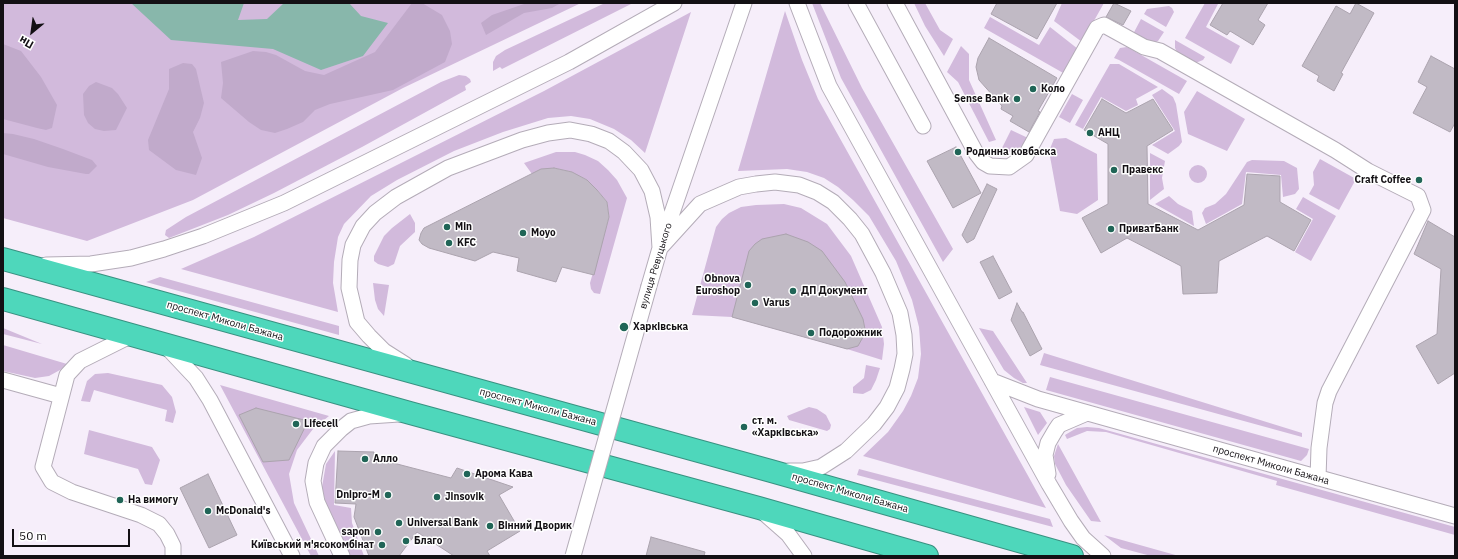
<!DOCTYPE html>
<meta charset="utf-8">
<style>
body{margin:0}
#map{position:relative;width:1458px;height:559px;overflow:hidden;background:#f6eefa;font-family:"IBM Plex Sans",sans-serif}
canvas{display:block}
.frame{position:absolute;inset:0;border:4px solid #131014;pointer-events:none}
.north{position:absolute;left:12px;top:12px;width:40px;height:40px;-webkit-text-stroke:3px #fff;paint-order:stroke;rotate:209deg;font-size:11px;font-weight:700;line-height:16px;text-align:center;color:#131014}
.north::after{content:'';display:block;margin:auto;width:14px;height:18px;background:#131014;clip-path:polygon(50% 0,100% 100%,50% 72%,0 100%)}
.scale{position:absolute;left:12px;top:529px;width:118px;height:18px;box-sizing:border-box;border:2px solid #131014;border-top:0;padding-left:5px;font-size:12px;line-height:14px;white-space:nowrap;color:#131014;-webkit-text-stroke:3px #fff;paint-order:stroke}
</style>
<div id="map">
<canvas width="1458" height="559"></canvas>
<div class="frame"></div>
<div class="north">Пн</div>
<div class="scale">50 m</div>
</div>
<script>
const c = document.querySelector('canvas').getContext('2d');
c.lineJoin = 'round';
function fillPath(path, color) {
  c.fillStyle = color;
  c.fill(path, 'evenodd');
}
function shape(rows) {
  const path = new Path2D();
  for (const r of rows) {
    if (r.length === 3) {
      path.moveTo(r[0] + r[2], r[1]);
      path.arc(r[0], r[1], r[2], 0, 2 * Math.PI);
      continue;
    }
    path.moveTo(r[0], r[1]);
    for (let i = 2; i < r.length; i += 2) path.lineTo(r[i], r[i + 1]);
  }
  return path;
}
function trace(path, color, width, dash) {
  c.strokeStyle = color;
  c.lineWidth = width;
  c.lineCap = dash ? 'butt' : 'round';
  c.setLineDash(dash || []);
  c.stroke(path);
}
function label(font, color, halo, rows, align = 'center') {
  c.font = font + ' "IBM Plex Sans",sans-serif';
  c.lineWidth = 3;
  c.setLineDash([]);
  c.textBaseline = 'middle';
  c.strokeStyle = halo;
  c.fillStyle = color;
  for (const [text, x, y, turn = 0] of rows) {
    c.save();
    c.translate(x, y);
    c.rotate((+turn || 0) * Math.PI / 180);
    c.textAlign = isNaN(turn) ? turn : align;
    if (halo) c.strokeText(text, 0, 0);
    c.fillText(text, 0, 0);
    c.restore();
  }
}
const green = shape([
 [3,3,581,3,403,88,193,200,87,241,3,218],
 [605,3,633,3,502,69,500,67,493,71,493,62,496,56,505,50],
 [812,3,820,3,862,88,953,249,943,262,841,78],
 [914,3,925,3,940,30,953,39,944,56,925,26],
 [1062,3,1104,3,1082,42,1054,21],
 [1205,3,1216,3,1218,4,1206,27,1240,46,1231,64,1185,38],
 [1169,6,1172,8,1174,12,1166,27,1144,14,1147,9],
 [785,11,802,60,818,99,1046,508,863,456,888,432,903,411,911,396,918,378,921,354,919,327,912,300,896,261,869,216,853,200,838,187,824,178,807,172,787,169,738,171],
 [691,12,645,153,631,140,614,129,590,119,571,116,548,118,503,132,454,151,397,180,371,196,344,224,338,237,334,262,333,283,338,312,181,269,254,237,544,91],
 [990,17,1039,45,1050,27,1078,49,1065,74,984,28],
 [1141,19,1164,32,1158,41,1152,44,1132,36],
 [1175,40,1205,57,1203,60,1193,64,1179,56,1175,48],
 [961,46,969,54,969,80,996,140,989,142,958,82,947,72],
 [1127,47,1187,81,1179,94,1119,60,1114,58,1120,48],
 [1110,64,1119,64,1158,87,1136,99,1138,105,1126,111,1101,97,1083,129,1075,125],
 [459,75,466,76,470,79,471,82,465,86,466,90,362,147,274,193,228,215,169,238,165,235,166,230,186,217,441,82],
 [1162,89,1173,97,1176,104,1182,142,1179,146,1168,154,1152,145,1175,131,1152,95],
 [1197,91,1245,119,1227,151,1188,134,1184,112],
 [1072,94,1083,100,1070,123,1059,117],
 [1011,130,1028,138,1019,149,1010,152,1001,150],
 [1066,138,1097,154,1098,200,1077,214,1060,211,1049,151,1054,139],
 [556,152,575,152,585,155,598,161,608,170,617,180,627,198,600,294,594,293,591,289,590,283,609,217,607,202,597,190,587,180,571,172,554,168,532,174,524,163],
 [1150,153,1165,161,1162,178,1164,189,1150,200],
 [1320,159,1356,179,1339,210,1309,194,1314,185,1313,172],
 [1252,160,1284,161,1297,168,1299,189,1295,194,1283,197,1281,175,1246,172,1242,204,1206,224,1202,213,1205,208,1215,204,1226,194,1247,162],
 [1198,174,9],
 [1169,196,1178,204,1192,211,1194,226,1155,204],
 [1303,197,1336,216,1311,261,1295,252,1313,219,1296,209],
 [784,204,801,208,827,224,851,256,882,327,884,344,882,360,847,349,732,317,692,315,716,227,722,219,729,213,741,207,756,205],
 [410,214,415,223,415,232,400,246,394,264,388,267,378,264,374,261,374,256,384,236,392,228],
 [160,277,339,326,339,335,146,282],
 [373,283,389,285,384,316,378,309,375,300],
 [3,328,42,344,3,334],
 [979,328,993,331,1027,383,1023,383,1014,378,1004,370],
 [3,345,67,364,60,370,49,376,35,378,3,371],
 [1044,353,1302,433,1302,437,1040,365],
 [866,365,880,368,876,380,871,390,863,394,853,393,853,387,864,378],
 [108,373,162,385,172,397,176,412,173,423,165,421,167,410,94,390,90,402,81,401,87,381,95,374],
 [1050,377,1309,449,1307,455,1301,461,1046,390],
 [220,385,329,416,313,429,297,450,289,474,294,503,319,556,311,556],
 [809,407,817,409,826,415,831,425,830,429,827,431,789,420,787,416],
 [1024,407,1040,412,1047,423,1038,435],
 [1087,427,1099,428,1455,527,1455,535,1276,485,1277,481,1106,432,1087,431,1067,439,1065,435,1070,432,1077,428],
 [89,430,152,447,160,460,152,485,145,484,138,469,84,454],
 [1058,444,1101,522,1091,521,1066,485,1055,464,1054,456],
 [335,451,334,505,351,508,352,523,364,556,350,556,326,505,322,487,326,464],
 [859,469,1050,519,1053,527,857,475],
 [1104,535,1179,556,1151,556,1121,548]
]);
const forest = shape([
 [412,3,422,3,442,15,450,31,452,44,445,62,393,90,330,104,315,110,303,122,287,129,275,133,261,130,249,122,221,98,223,83,221,62,253,51,266,52,276,55,305,71,324,75,375,52],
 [527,3,561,3,552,8,524,13,486,35,481,23,492,15],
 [3,44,21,51,41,77,57,105,52,128,46,130,37,128,3,119],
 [183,63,192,64,196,69,204,103,200,118,193,132,202,158,196,175,176,170,149,150,148,140,169,89,169,69],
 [96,82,112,88,118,94,127,108,116,130,104,131,95,129,88,123,84,115,83,94,89,86],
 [3,133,13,134,34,139,63,149,92,160,97,166,89,174,86,174,48,167,3,154]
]);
const water = shape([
 [131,3,244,3,238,20,267,19,284,3,349,3,361,16,388,23,363,56,321,70,273,49,171,40]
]);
const building = shape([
 [997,3,1057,3,1037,39,991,14,997,3],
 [1114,3,1131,11,1123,25,1106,17,1114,3],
 [1223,3,1268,3,1258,20,1265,25,1253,45,1230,31,1227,35,1210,25,1223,3],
 [1356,3,1374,13,1341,73,1343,74,1334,91,1317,81,1319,76,1302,66,1336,6,1350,14,1356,3],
 [989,38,1057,78,1038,111,1040,112,1029,132,1010,121,1013,116,1001,109,1002,106,979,80,976,67,978,58,989,38],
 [1431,56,1455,69,1455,123,1450,132,1413,113,1427,87,1418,82,1431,56],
 [1102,99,1126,113,1153,99,1173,130,1147,146,1148,204,1198,230,1244,205,1247,174,1280,176,1280,202,1311,220,1294,251,1267,236,1219,261,1217,293,1183,294,1181,266,1127,238,1101,253,1082,218,1108,204,1108,144,1084,130,1102,99],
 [956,147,981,193,953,208,927,161,956,147],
 [554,168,572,172,587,180,597,190,607,202,609,217,594,275,562,267,556,282,517,271,519,258,493,252,475,261,429,248,422,244,419,240,421,233,424,228,541,169,554,168],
 [987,184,997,189,974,239,967,243,962,235,987,184],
 [1428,221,1455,237,1455,373,1438,384,1416,346,1437,334,1441,269,1414,254,1428,221],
 [786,234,808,242,822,251,845,282,863,319,865,329,863,337,858,346,847,349,732,317,749,251,755,244,762,239,786,234],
 [993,256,1012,292,999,299,980,262,993,256],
 [1017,303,1022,312,1023,312,1042,349,1030,356,1011,320,1017,303],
 [256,408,308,421,289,460,263,462,239,415,256,408],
 [338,451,374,452,374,458,451,478,457,468,513,487,499,495,520,531,487,551,490,556,454,556,417,532,399,556,369,556,354,517,356,504,335,503,338,451],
 [208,474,237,535,209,548,180,488,208,474],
 [651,537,705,552,704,556,646,556,651,537]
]);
const minor = shape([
 [797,3,829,86,1049,484,1071,521,1083,538,1103,556],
 [856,3,923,126],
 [895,3,976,153,983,162,990,166,1009,167,1026,155,1097,28,1104,25,1144,47,1160,51,1335,150,1368,171,1418,196,1423,210,1329,391,1325,403,1319,448,1318,478],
 [660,248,700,204,739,187,756,184,775,182,799,185,817,192,833,202,850,219,862,234,883,273,900,313,904,335,905,354,902,369,897,388,887,407,874,424,846,451,821,467,803,471,788,471],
 [46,265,91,264,131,258,164,249,203,236,284,203,569,62,674,3],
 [649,286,660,248,744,3],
 [132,335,80,361,67,375,43,467,52,482,72,492,141,515,159,524,167,534,173,546,173,556],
 [164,344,196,378,210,400,292,556],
 [406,365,384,351,369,336,357,322,349,288,350,260,353,245,363,226,375,213,396,197,448,168,522,140,548,133,570,130,591,134,609,141,624,152,641,170,652,191,658,217,660,248],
 [3,380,61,396],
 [992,381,1038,399,1455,516],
 [1048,474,1045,455,1048,443,1055,431,1059,425,1087,413],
 [763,512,788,534,804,556],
 [342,556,317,502,313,481,316,463,324,446,341,429,351,421,369,416,399,414]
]);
const highway = shape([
 [3,259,771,471,1072,556],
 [3,299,410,413,759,508,927,556]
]);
const minorBridge = shape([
 [573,556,649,286]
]);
const markers = [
 [1033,89,4,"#206557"],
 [1017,99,4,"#206557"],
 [1090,133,4,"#206557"],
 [958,152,4,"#206557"],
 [1114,170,4,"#206557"],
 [1419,180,4,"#206557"],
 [447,227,4,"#206557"],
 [1111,229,4,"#206557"],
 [523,233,4,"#206557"],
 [449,243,4,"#206557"],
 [748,285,4,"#206557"],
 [793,291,4,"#206557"],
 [755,303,4,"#206557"],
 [624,327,5,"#206557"],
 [811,333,4,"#206557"],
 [296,424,4,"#206557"],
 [744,427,4,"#206557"],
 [365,459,4,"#206557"],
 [467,474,4,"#206557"],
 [388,495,4,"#206557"],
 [437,497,4,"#206557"],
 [120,500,4,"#206557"],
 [208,511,4,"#206557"],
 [399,523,4,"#206557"],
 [490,526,4,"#206557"],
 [378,532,4,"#206557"],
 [406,541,4,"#206557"],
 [382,545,4,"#206557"]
];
const poiNames = [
 ["Коло",1041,89],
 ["Sense Bank",1009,99,"right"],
 ["АНЦ",1098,133],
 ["Родинна ковбаска",966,152],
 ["Правекс",1122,170],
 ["Craft Coffee",1411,180,"right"],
 ["Min",455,227],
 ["ПриватБанк",1119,229],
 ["Moyo",531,233],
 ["KFC",457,243],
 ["Obnova",740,279,"right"],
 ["Euroshop",740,291,"right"],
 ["ДП Документ",801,291],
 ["Varus",763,303],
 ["Харківська",633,327],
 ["Подорожник",819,333],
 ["ст. м.",752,421],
 ["«Харківська»",752,433],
 ["Lifecell",304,424],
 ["Алло",373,459],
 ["Арома Кава",475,474],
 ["Dnipro-M",380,495,"right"],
 ["Jinsovik",445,497],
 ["На вимогу",128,500],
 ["McDonald's",216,511],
 ["Universal Bank",407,523],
 ["Вінний Дворик",498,526],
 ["sapon",370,532,"right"],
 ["Благо",414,541],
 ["Київський м'ясокомбінат",374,545,"right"]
];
const streetNames = [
 ["вулиця Ревуцького",656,266,-73],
 ["проспект Миколи Бажана",225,321,16],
 ["проспект Миколи Бажана",538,407,15],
 ["проспект Миколи Бажана",1271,465,16],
 ["проспект Миколи Бажана",850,493,16]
];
fillPath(green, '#d2badc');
fillPath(forest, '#c1aacb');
fillPath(water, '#88b7ab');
fillPath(building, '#c1bac5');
trace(building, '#aba3ae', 1);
trace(minor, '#b4acb8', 17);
trace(highway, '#399181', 24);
trace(minor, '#fff', 15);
trace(highway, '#4ed7bb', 22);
trace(minorBridge, '#b4acb8', 17, []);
trace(minorBridge, '#fff', 15);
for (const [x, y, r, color] of markers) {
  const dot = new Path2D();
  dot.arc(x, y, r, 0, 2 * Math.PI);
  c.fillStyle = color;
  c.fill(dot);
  trace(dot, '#fff', 1.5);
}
label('bold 10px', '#131014', '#fff', poiNames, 'left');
label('10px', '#131014', '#fff', streetNames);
</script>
